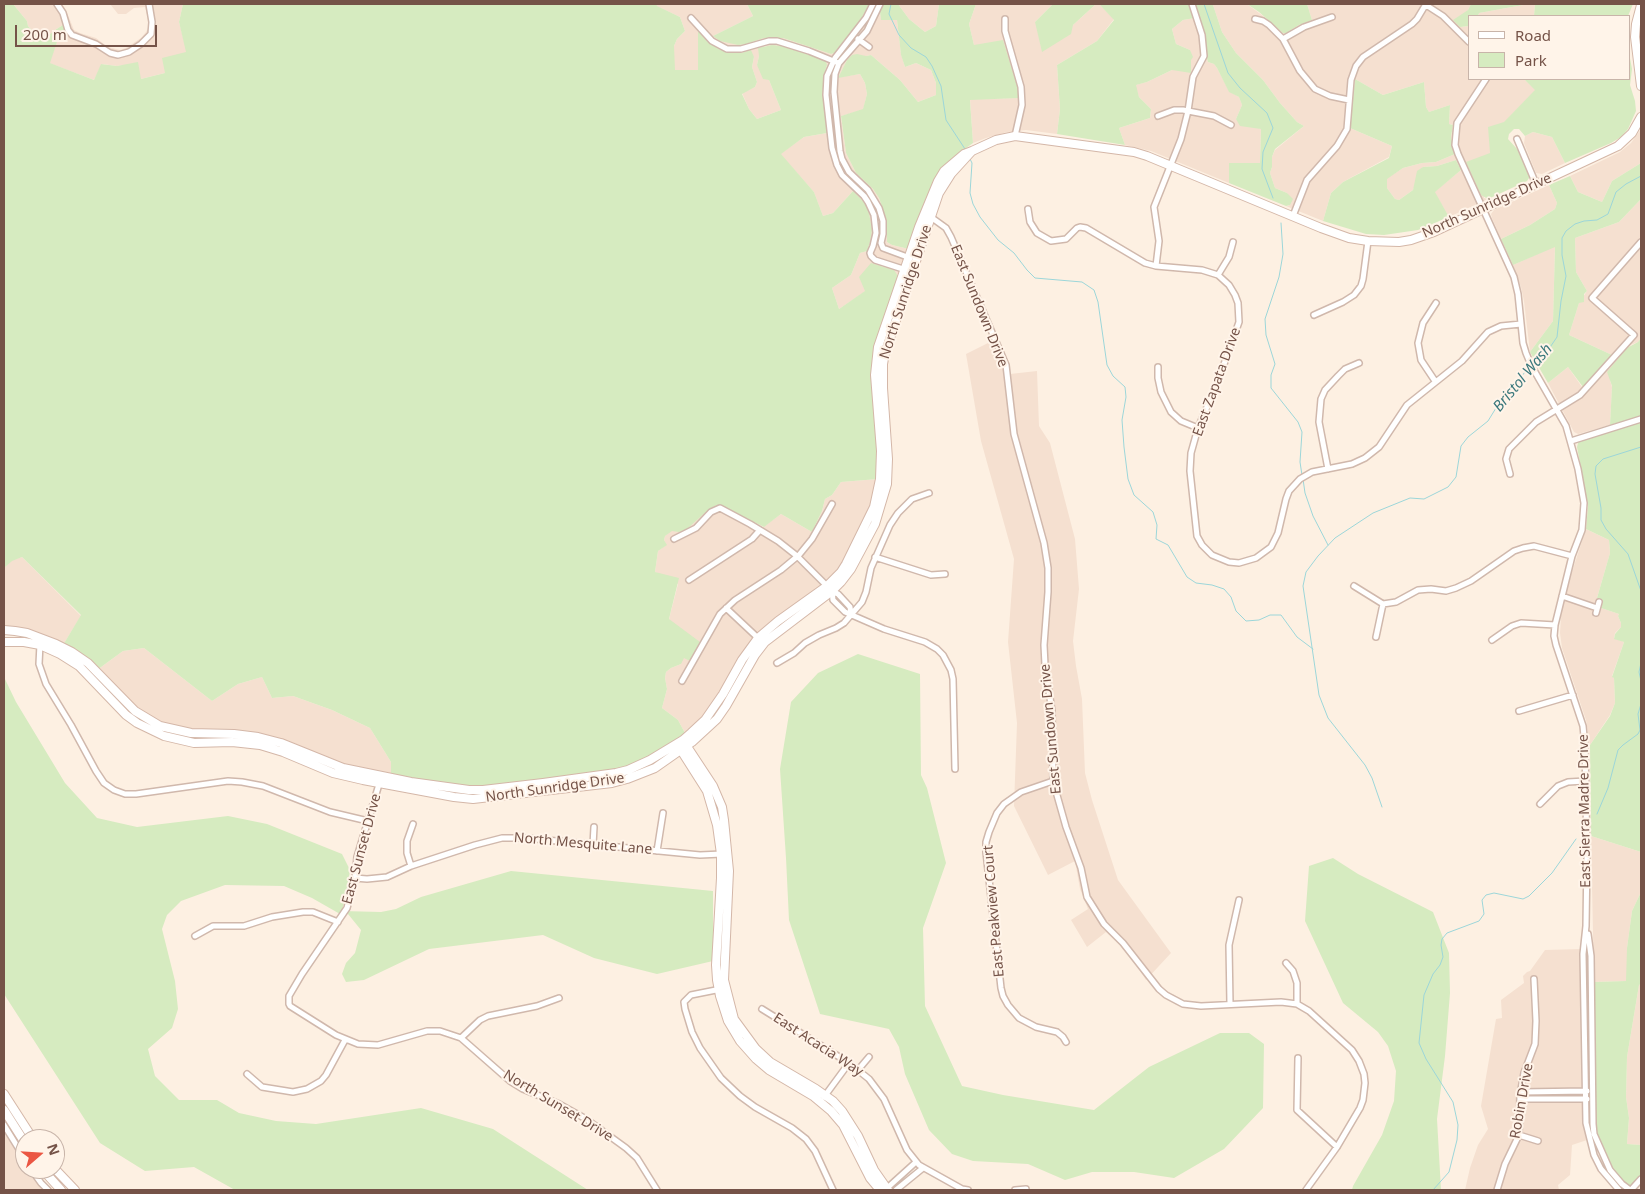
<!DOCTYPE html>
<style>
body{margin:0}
#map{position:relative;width:1645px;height:1194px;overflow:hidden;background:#fdf0e2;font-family:"Noto Sans",sans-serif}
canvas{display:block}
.frame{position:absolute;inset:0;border:5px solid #755348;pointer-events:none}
.legend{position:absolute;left:1468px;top:15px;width:162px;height:65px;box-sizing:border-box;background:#fff4e9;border:1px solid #c8b4a9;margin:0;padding:6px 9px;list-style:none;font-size:15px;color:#755348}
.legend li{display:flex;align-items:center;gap:10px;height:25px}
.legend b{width:25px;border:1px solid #c8b4a9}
.north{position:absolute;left:15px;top:1129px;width:50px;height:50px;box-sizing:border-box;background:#fff4e9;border:1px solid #c8b4a9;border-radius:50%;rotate:71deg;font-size:14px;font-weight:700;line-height:20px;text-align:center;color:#755348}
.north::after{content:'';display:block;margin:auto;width:18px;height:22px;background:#eb5643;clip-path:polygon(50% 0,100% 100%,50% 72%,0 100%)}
.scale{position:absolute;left:15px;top:25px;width:142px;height:22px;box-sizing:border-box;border:2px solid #755348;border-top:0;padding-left:6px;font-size:15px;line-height:18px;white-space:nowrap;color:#755348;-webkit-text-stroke:4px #fff4e9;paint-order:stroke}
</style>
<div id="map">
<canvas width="1645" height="1194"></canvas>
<div class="frame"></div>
<ul class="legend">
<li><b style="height:6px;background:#fff"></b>Road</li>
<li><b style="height:14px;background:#d6ebc0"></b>Park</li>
</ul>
<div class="north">N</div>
<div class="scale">200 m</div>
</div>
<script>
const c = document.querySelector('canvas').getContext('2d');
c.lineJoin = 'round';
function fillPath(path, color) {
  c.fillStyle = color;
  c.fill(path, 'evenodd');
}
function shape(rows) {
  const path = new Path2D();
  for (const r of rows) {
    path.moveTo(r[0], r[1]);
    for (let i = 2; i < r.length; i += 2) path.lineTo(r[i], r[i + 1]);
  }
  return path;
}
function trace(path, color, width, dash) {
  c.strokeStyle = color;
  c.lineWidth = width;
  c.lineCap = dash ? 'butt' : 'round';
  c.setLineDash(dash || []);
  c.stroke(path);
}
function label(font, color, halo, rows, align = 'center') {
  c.font = font + ' "Noto Sans",sans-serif';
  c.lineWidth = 4;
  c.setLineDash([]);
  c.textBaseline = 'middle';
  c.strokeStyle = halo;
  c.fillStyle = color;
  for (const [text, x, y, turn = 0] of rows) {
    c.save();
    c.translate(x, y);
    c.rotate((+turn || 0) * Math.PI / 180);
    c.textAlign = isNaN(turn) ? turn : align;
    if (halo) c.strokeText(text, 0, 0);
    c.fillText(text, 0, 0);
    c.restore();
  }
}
const residential = shape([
 [13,4,62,4,66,10,74,30,80,33,96,38,108,47,120,50,126,48,141,38,146,32,149,26,148,19,145,7,134,8,126,14,118,14,110,4,183,4,179,22,187,52,165,73,141,79,125,65,117,66,102,64,94,80,49,63,58,39,66,32,63,25,55,30,43,41,28,26,27,21],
 [656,4,747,4,753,16,713,36,746,44,764,38,783,38,831,54,834,53,859,23,869,4,884,4,880,12,881,20,897,20,901,54,905,67,916,63,931,70,936,83,936,95,918,102,900,80,871,55,847,60,839,77,860,74,865,83,867,94,863,110,841,116,846,153,856,173,873,189,879,198,887,221,887,242,892,245,909,249,900,276,883,266,878,266,866,291,839,309,832,288,851,275,860,253,867,251,870,242,853,191,833,213,823,216,814,192,780,154,804,137,827,133,823,91,823,78,827,65,781,46,764,46,759,56,757,65,769,80,781,110,757,119,749,109,742,93,755,87,757,82,752,67,754,57,746,52,730,52,719,49,708,42,698,31,698,70,674,70,674,46,677,39,685,31,680,17,656,6],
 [898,4,939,4,936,26,925,32,909,19],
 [976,4,1053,4,1035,22,1073,25,1096,4,1099,4,1114,19,1097,41,1057,65,1060,109,1057,134,1026,130,1007,132,986,138,973,143,970,99,1019,98,974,45,969,24],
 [1214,4,1247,4,1286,33,1299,25,1312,20,1307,4,1471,4,1460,27,1469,26,1469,79,1524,79,1536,90,1504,123,1490,153,1484,198,1488,199,1449,217,1434,192,1461,170,1456,160,1437,166,1423,167,1413,190,1399,200,1395,199,1387,188,1387,178,1403,168,1422,163,1436,162,1455,154,1451,137,1453,125,1449,124,1450,105,1429,112,1426,107,1424,82,1383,95,1355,79,1350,128,1392,146,1389,157,1343,182,1331,193,1323,221,1286,206,1290,205,1287,193,1275,188,1270,173,1272,167,1272,157,1275,150,1304,126,1297,122,1280,103,1263,80,1236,53,1222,32,1213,5],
 [1523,4,1535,4,1534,16,1478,16,1479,13,1523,5],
 [1195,18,1208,62,1214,64,1217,68,1229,91,1239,97,1242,105,1236,119,1261,129,1260,163,1229,163,1229,183,1151,151,1125,145,1119,128,1150,118,1151,109,1139,97,1135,85,1147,82,1172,70,1191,69,1190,50,1176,44,1172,29,1183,20],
 [1641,129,1641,163,1612,181,1602,202,1578,192,1570,176,1620,152,1631,143],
 [1533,132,1552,137,1565,163,1542,174,1536,173,1524,143,1525,136],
 [1549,185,1557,203,1555,209,1530,225,1501,239,1492,218,1491,214,1494,210],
 [1641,199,1641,338,1638,342,1631,345,1610,380,1612,387,1610,425,1578,434,1574,432,1548,383,1568,367,1582,387,1593,377,1612,355,1569,335,1579,303,1587,291,1576,272,1575,238,1619,222],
 [1555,246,1553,321,1530,352,1524,301,1521,287,1513,265],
 [998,338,1008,361,1010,374,1037,371,1039,426,1050,443,1075,539,1079,589,1073,641,1076,666,1082,699,1085,773,1092,800,1118,880,1171,953,1146,980,1129,954,1106,932,1087,947,1071,920,1088,909,1080,889,1075,861,1048,875,1014,806,1017,723,1008,642,1014,559,981,441,966,354],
 [878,479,873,501,847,556,837,570,827,582,763,629,720,696,702,718,685,733,678,720,662,708,667,689,665,678,666,672,671,668,681,664,669,619,678,584,655,572,658,551,666,545,664,540,665,536,668,532,717,505,722,506,763,527,781,514,812,532,822,511,825,499,832,495,841,482],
 [1586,529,1609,540,1610,553,1597,598,1603,600,1601,608,1619,614,1618,616,1621,623,1621,627,1615,633,1614,638,1624,642,1612,676,1614,678,1615,703,1610,715,1590,745,1586,720,1562,648,1560,633,1561,616,1568,584],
 [22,557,81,616,63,645,4,629,4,568,12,560],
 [144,648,212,701,238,684,262,677,272,698,293,696,332,710,370,728,391,762,391,776,356,769,274,739,206,732,160,723,134,708,97,670,123,651],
 [1591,836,1641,852,1641,892,1632,911,1627,948,1627,981,1594,982],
 [1582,949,1585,1130,1587,1140,1572,1145,1570,1175,1558,1185,1559,1190,1465,1190,1470,1168,1478,1145,1488,1129,1481,1106,1496,1019,1502,1018,1501,1000,1524,983,1523,976,1527,972,1530,971,1545,950],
 [1641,984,1641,1145,1627,1144,1629,1118,1626,1097,1627,1057,1639,985],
 [4,1129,25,1163,25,1169,29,1169,46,1190,4,1190]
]);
const green = shape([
 [4,4,13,4,27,21,28,26,42,41,55,30,63,25,66,32,58,39,50,63,94,80,101,64,117,66,138,62,141,79,165,73,162,58,186,52,179,22,183,4,656,4,657,6,680,17,685,31,677,39,674,46,675,70,698,70,698,31,708,42,719,49,730,52,741,53,751,50,754,57,752,67,757,82,755,87,742,94,749,109,757,119,781,110,769,80,763,79,757,65,759,56,758,48,772,45,781,46,823,59,826,62,827,65,823,78,823,91,827,133,804,137,781,154,814,192,823,216,833,213,853,191,865,203,869,213,872,230,870,242,867,251,860,253,851,275,832,288,839,309,865,291,859,277,871,263,894,270,898,276,900,276,877,343,879,459,878,479,841,482,832,495,825,499,822,511,812,532,781,514,764,527,722,506,717,505,709,509,687,529,679,532,672,531,665,536,664,540,667,545,658,551,655,572,679,578,669,619,700,642,690,661,684,658,681,664,671,668,666,672,665,678,667,689,662,708,678,720,685,733,647,760,624,769,468,789,391,776,391,762,370,728,332,710,293,696,272,698,262,677,238,684,212,701,144,648,123,651,97,670,63,645,81,615,22,557,12,561,4,568],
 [747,4,869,4,859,23,834,53,831,54,783,38,764,38,746,44,738,45,720,41,713,36,753,16],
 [884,4,898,4,909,19,925,32,936,26,939,4,976,4,969,24,974,45,1003,40,1018,89,1019,98,970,100,973,143,959,153,944,167,933,182,909,249,892,245,887,242,887,221,879,198,873,189,856,173,846,153,841,116,863,109,867,94,865,83,860,74,838,78,847,60,852,55,857,54,866,56,871,55,900,80,918,102,936,95,936,83,931,70,916,63,905,67,901,55,897,20,881,20,880,12],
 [1053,4,1096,4,1073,25,1071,34,1042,52,1035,22],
 [1099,4,1214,4,1213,5,1222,32,1236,53,1263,80,1280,103,1297,122,1304,126,1275,149,1272,157,1272,167,1270,173,1275,188,1287,193,1293,199,1290,205,1286,206,1229,183,1229,163,1260,163,1261,129,1240,126,1236,119,1242,105,1239,97,1229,92,1217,68,1214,64,1208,62,1195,18,1183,20,1172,29,1176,44,1190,50,1193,57,1191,60,1191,73,1172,70,1147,82,1136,85,1139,97,1151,109,1150,118,1119,128,1125,145,1057,134,1060,109,1057,65,1097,41,1114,20],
 [1247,4,1307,4,1312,20,1299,25,1286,33,1283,33,1259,12],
 [1471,4,1523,4,1523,5,1479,13,1478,16,1469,16,1469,26,1460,27,1453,20,1468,10],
 [1535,4,1633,4,1628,16,1534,16],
 [1629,53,1632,69,1630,85,1635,101,1636,111,1628,129,1621,137,1611,143,1565,163,1552,137,1533,132,1525,136,1519,129,1514,129,1509,134,1508,139,1518,150,1529,173,1529,178,1527,181,1488,199,1481,195,1466,162,1490,153,1488,127,1504,122,1535,90,1524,79,1629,79],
 [1355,79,1383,95,1424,82,1426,107,1429,112,1450,105,1449,124,1453,125,1451,137,1455,154,1436,162,1422,163,1403,168,1387,179,1387,188,1395,199,1399,200,1413,190,1417,171,1423,167,1437,166,1456,160,1461,170,1435,192,1449,217,1418,230,1384,235,1366,234,1323,221,1331,193,1343,182,1389,158,1392,146,1350,128],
 [1641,163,1641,199,1619,222,1575,238,1576,272,1587,291,1584,294,1584,302,1579,303,1569,335,1612,355,1583,387,1568,367,1548,383,1530,352,1553,321,1555,247,1513,265,1501,239,1530,225,1555,209,1557,203,1549,185,1570,176,1578,192,1602,202,1612,181],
 [1641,338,1641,416,1610,425,1612,386,1607,372,1627,348,1638,342],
 [1641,422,1641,852,1591,836,1590,745,1610,716,1615,703,1614,678,1612,677,1624,642,1614,639,1615,634,1621,627,1621,623,1618,616,1619,614,1601,608,1603,600,1597,598,1610,553,1609,540,1586,529,1588,506,1577,447,1578,443,1581,440],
 [858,654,920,674,921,775,927,788,946,863,923,928,925,1006,962,1086,1003,1095,1094,1110,1149,1067,1220,1033,1249,1033,1264,1044,1263,1108,1224,1149,1174,1178,1134,1172,1092,1172,1065,1180,1028,1164,973,1161,952,1154,929,1130,905,1074,899,1047,889,1029,820,1014,789,920,786,858,780,769,791,702,818,673],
 [4,677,16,702,65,783,97,818,137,827,228,816,267,824,342,854,350,870,347,892,342,911,381,912,396,909,421,897,511,871,713,891,713,961,657,974,594,958,543,935,429,949,364,980,346,982,342,974,346,963,355,953,361,930,348,914,340,914,312,898,284,886,225,885,181,901,167,915,162,929,175,981,178,1009,172,1028,148,1049,155,1076,179,1100,217,1100,239,1113,276,1121,316,1124,421,1108,493,1129,588,1190,346,1190,343,1189,338,1190,235,1190,194,1167,145,1171,100,1143,4,994],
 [1333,858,1358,874,1433,912,1449,953,1450,993,1445,1056,1437,1119,1441,1190,1352,1190,1353,1186,1382,1135,1394,1101,1396,1071,1388,1046,1378,1032,1343,1003,1305,921,1309,866],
 [1641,892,1641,984,1639,985,1627,1057,1626,1097,1629,1118,1627,1144,1641,1145,1641,1175,1630,1186,1627,1186,1619,1178,1609,1163,1601,1147,1597,1131,1595,1114,1594,982,1626,981,1627,948,1632,911]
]);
const stream = shape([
 [891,4,889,14,899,35,911,48,926,57,932,66,941,86,946,120,965,149],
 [1204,4,1228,73,1240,88,1267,113,1273,128,1263,152,1262,169,1273,198],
 [970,159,972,163,970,193,973,204,980,217,998,240,1014,253,1027,270,1035,278,1082,282,1094,290,1098,302,1107,365,1113,376,1125,387,1126,397,1122,420,1124,447,1128,479,1134,495,1153,512,1157,525,1156,539,1168,545,1187,577,1196,583,1212,585,1224,589,1231,597,1236,611,1246,621,1259,620,1270,615,1281,615,1297,637,1313,649],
 [1281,223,1283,254,1279,277,1265,319,1266,335,1275,364,1271,375,1271,388,1298,422,1302,432,1300,462,1302,475],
 [1534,363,1542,359,1557,337,1561,301,1566,276,1562,255,1562,238,1566,231,1575,224,1584,221,1597,220,1608,214,1616,192,1626,184,1641,176],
 [1641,447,1603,459,1596,466,1595,474,1601,508,1601,520,1606,529,1628,554,1641,591],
 [1303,479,1305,493,1313,516,1328,545],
 [1641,663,1639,672,1641,681],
 [1382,807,1372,778,1365,765,1328,718,1319,695,1303,586,1306,572,1318,556,1335,538,1373,513,1410,498,1424,499,1448,487,1456,477,1461,446,1468,437,1488,421,1496,408,1529,367],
 [1597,814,1608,788,1618,750,1623,745,1638,734,1640,730,1638,714,1641,704],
 [1433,1190,1449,1172,1457,1140,1458,1125,1453,1102,1426,1059,1419,1043,1424,995,1433,974,1440,965,1443,957,1441,945,1442,939,1447,933,1479,921,1484,914,1482,900,1486,895,1494,893,1523,899,1529,896,1552,873,1576,839]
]);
const street = shape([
 [57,4,63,13,68,30,72,35,96,44,110,53,118,55,129,52,141,44,151,34,152,22,149,4],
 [873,4,866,18,835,58,827,76,826,95,832,148,837,165,842,175,864,196,868,202,874,215,876,233,873,246,870,253,871,256,875,260,906,270],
 [880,4,867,31,839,63,835,74,834,92,840,151,842,159,849,172,868,190,879,208,883,221,883,234,881,243,883,248,910,258],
 [1426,5,1443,16,1469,42],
 [691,18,712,41,727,49,741,49,769,41,777,41,809,51,836,62],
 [1005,19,1005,31,1021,87,1022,105,1015,136],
 [1255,19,1263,21,1269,25,1283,39,1300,71,1315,89,1330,96,1349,100],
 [858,39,869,47],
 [1283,39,1304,27,1332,17],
 [1486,79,1457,123,1455,145,1458,154,1514,277,1518,294,1523,343,1526,353,1531,365,1566,426,1578,469,1584,503,1582,530,1572,556,1555,625,1554,636,1556,645,1583,726,1585,746,1587,856,1586,926,1583,954,1586,1123,1594,1155,1601,1169,1619,1190],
 [1158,116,1174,110,1183,110,1214,116,1231,125],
 [1517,139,1536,184],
 [1028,209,1030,222,1037,233,1051,241,1066,239,1077,228,1080,227,1086,228,1145,263,1156,266,1202,270,1218,275,1229,285,1235,295,1238,303,1239,322,1218,381,1198,428,1191,453,1190,471,1197,536,1202,545,1212,555,1229,562,1239,563,1256,558,1271,547,1278,533,1286,499,1289,491,1300,479,1312,472,1352,464,1365,458,1379,447,1407,405,1462,361,1488,332,1501,326,1521,324],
 [928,215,946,228,951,237,1006,365,1014,434,1044,543,1048,568,1048,592,1044,645,1045,665,1052,711,1053,781,1066,827,1081,868,1087,897,1104,924,1123,943,1159,989,1166,995,1183,1004,1201,1006,1281,1002,1297,1004,1309,1011,1352,1050,1359,1061,1364,1074,1365,1083,1363,1100,1360,1108,1337,1147,1306,1190],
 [1293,216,1307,180,1337,146,1347,129,1351,80,1356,66,1363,57,1412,24,1417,19,1426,4],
 [1156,266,1159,241,1154,207,1181,139,1188,111,1193,77,1204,56,1202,35,1192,4],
 [1218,275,1229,257,1233,242],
 [1314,315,1343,302,1354,295,1361,286,1363,279,1368,241],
 [1158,367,1158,378,1161,392,1171,412,1181,421,1198,428],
 [1435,381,1421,360,1418,343,1423,323,1436,303],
 [1571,441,1641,419],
 [1328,469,1319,422,1321,399,1325,390,1338,376,1345,369,1359,363],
 [1510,474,1506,459,1509,449,1536,422,1580,395,1634,335,1592,298,1641,242],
 [674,539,696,528,711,512,720,508,750,524,778,541,797,556,832,591,838,594,850,607,851,614],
 [875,557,931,575,945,574],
 [689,580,752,539,760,530],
 [1354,586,1383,604,1396,602,1418,590,1431,589,1446,591,1456,588,1471,581,1514,551,1523,548,1534,546,1572,556],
 [832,591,833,600,845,612,884,629,925,642,937,649,943,655,951,670,953,679,955,769],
 [1562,596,1597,608],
 [726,608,758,638],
 [1596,613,1599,602],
 [1376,637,1383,604],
 [1492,640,1512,626,1521,623,1555,625],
 [40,644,39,664,46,684,71,725,96,771,104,783,114,790,125,794,136,794,228,781,242,782,263,786,330,812,368,821],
 [777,663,794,653,805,643,819,635,836,628,844,623,862,602,866,592,871,568,890,525,898,513,912,499,929,493],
 [682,681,720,614,735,600,781,570,799,555,812,539,832,504],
 [1519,711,1573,695],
 [380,781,357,857,355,878,347,908,302,974,289,996,289,1004,290,1006,336,1035,358,1044,378,1045,427,1031,440,1031,461,1038,510,1081,523,1089,559,1104,586,1119,626,1148,637,1158,657,1190],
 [1053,781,1021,792,1004,804,997,813,989,832,986,842,986,852,1001,988,1003,996,1008,1005,1019,1018,1036,1027,1057,1032,1063,1037,1066,1042],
 [1540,804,1558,786,1568,782,1585,781],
 [593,845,594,827],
 [657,851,663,813],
 [411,866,407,853,407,841,413,824],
 [355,878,367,879,387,877,411,866,475,845,502,838,526,838,700,855,722,854],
 [1588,934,1591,956,1593,1124,1594,1134,1610,1170,1622,1184,1630,1190],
 [195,936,213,926,244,926,272,917,303,912,313,912,338,922],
 [1286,963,1293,971,1297,983,1297,1004],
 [721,989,691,995,684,1002,685,1009,692,1032,700,1048,721,1078,740,1096,755,1107,792,1128,806,1139,815,1151,833,1190],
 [1230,1004,1229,945,1239,900],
 [762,1009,849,1063,869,1079,884,1099,907,1150,919,1165,962,1189,968,1190],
 [461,1038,480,1020,488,1016,537,1006,559,998],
 [1298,1058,1297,1110,1337,1147],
 [858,1070,869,1057],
 [247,1074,262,1087,293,1092,307,1089,321,1081,326,1075,345,1040],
 [1521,1092,1587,1091],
 [824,1097,849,1063],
 [1520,1099,1587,1099],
 [4,1125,25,1159],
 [1519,1135,1538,1141],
 [31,1169,41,1183,48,1190],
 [885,1190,916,1162],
 [896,1190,923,1168],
 [1015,1190,1026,1189],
 [1497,1190,1505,1164,1519,1135,1520,1095,1524,1073,1535,1044,1536,1021,1534,979],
 [1631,1190,1641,1179]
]);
const secondary = shape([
 [1641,5,1636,24,1635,37,1641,86],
 [4,630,15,631,27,633,56,644,72,652,88,663,135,711,160,726,191,733,234,734,258,737,281,743,343,768,411,782,469,790,483,790,543,783,616,773,628,770,650,760,683,740,691,733,705,720,723,694,742,660,758,638,778,621,827,586,841,572,846,564,874,507,880,479,881,451,875,375,878,347,919,227,938,181,944,171,964,154,972,151,996,140,1015,136,1134,152,1147,156,1321,228,1349,238,1368,241,1399,242,1411,240,1434,232,1618,146,1632,133,1641,117],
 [4,642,24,642,40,645,60,654,79,666,126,715,137,723,164,736,194,743,232,742,260,745,283,752,333,773,363,780,454,797,473,799,612,783,627,779,655,768,692,742,717,719,726,706,755,655,765,642,832,591,841,582,851,569,875,524,887,484,888,459,883,388,883,364,885,353,939,193,951,174,972,151],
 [684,742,713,786,722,807,724,820,729,871,724,980,734,1019,756,1049,770,1062,816,1089,833,1101,842,1111,858,1136,874,1170,888,1190],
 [679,747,707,791,717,825,721,854,721,878,716,965,717,980,720,996,728,1021,740,1041,756,1059,769,1070,813,1096,831,1111,843,1125,870,1178,880,1190],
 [4,1094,33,1139],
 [4,1110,25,1143],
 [42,1169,61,1190],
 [55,1169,75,1190]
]);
const streetNames = [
 ["North Sunridge Drive",1487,206,-24],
 ["North Sunridge Drive",906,292,-72],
 ["East Sundown Drive",979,306,68],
 ["East Zapata Drive",1217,382,-70],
 ["East Sundown Drive",1051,729,-95],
 ["North Sunridge Drive",555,788,-8],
 ["East Sierra Madre Drive",1585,811,-91],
 ["North Mesquite Lane",583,844,5],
 ["East Sunset Drive",362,849,-75],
 ["East Peakview Court",994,911,-95],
 ["East Acacia Way",818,1045,33],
 ["Robin Drive",1522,1101,-80],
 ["North Sunset Drive",558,1106,31]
];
const waterNames = [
 ["Bristol Wash",1523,378,-50]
];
fillPath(residential, '#f5e0d0');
fillPath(green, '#d6ebc0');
trace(stream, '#9cd6d9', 1);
trace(street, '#d0b8ac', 8);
trace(secondary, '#d4b7a8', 10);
trace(street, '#fff', 5);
trace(secondary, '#fff', 8);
label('14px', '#755348', '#fff4e9', streetNames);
label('italic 15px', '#3b787c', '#fff4e9', waterNames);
</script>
